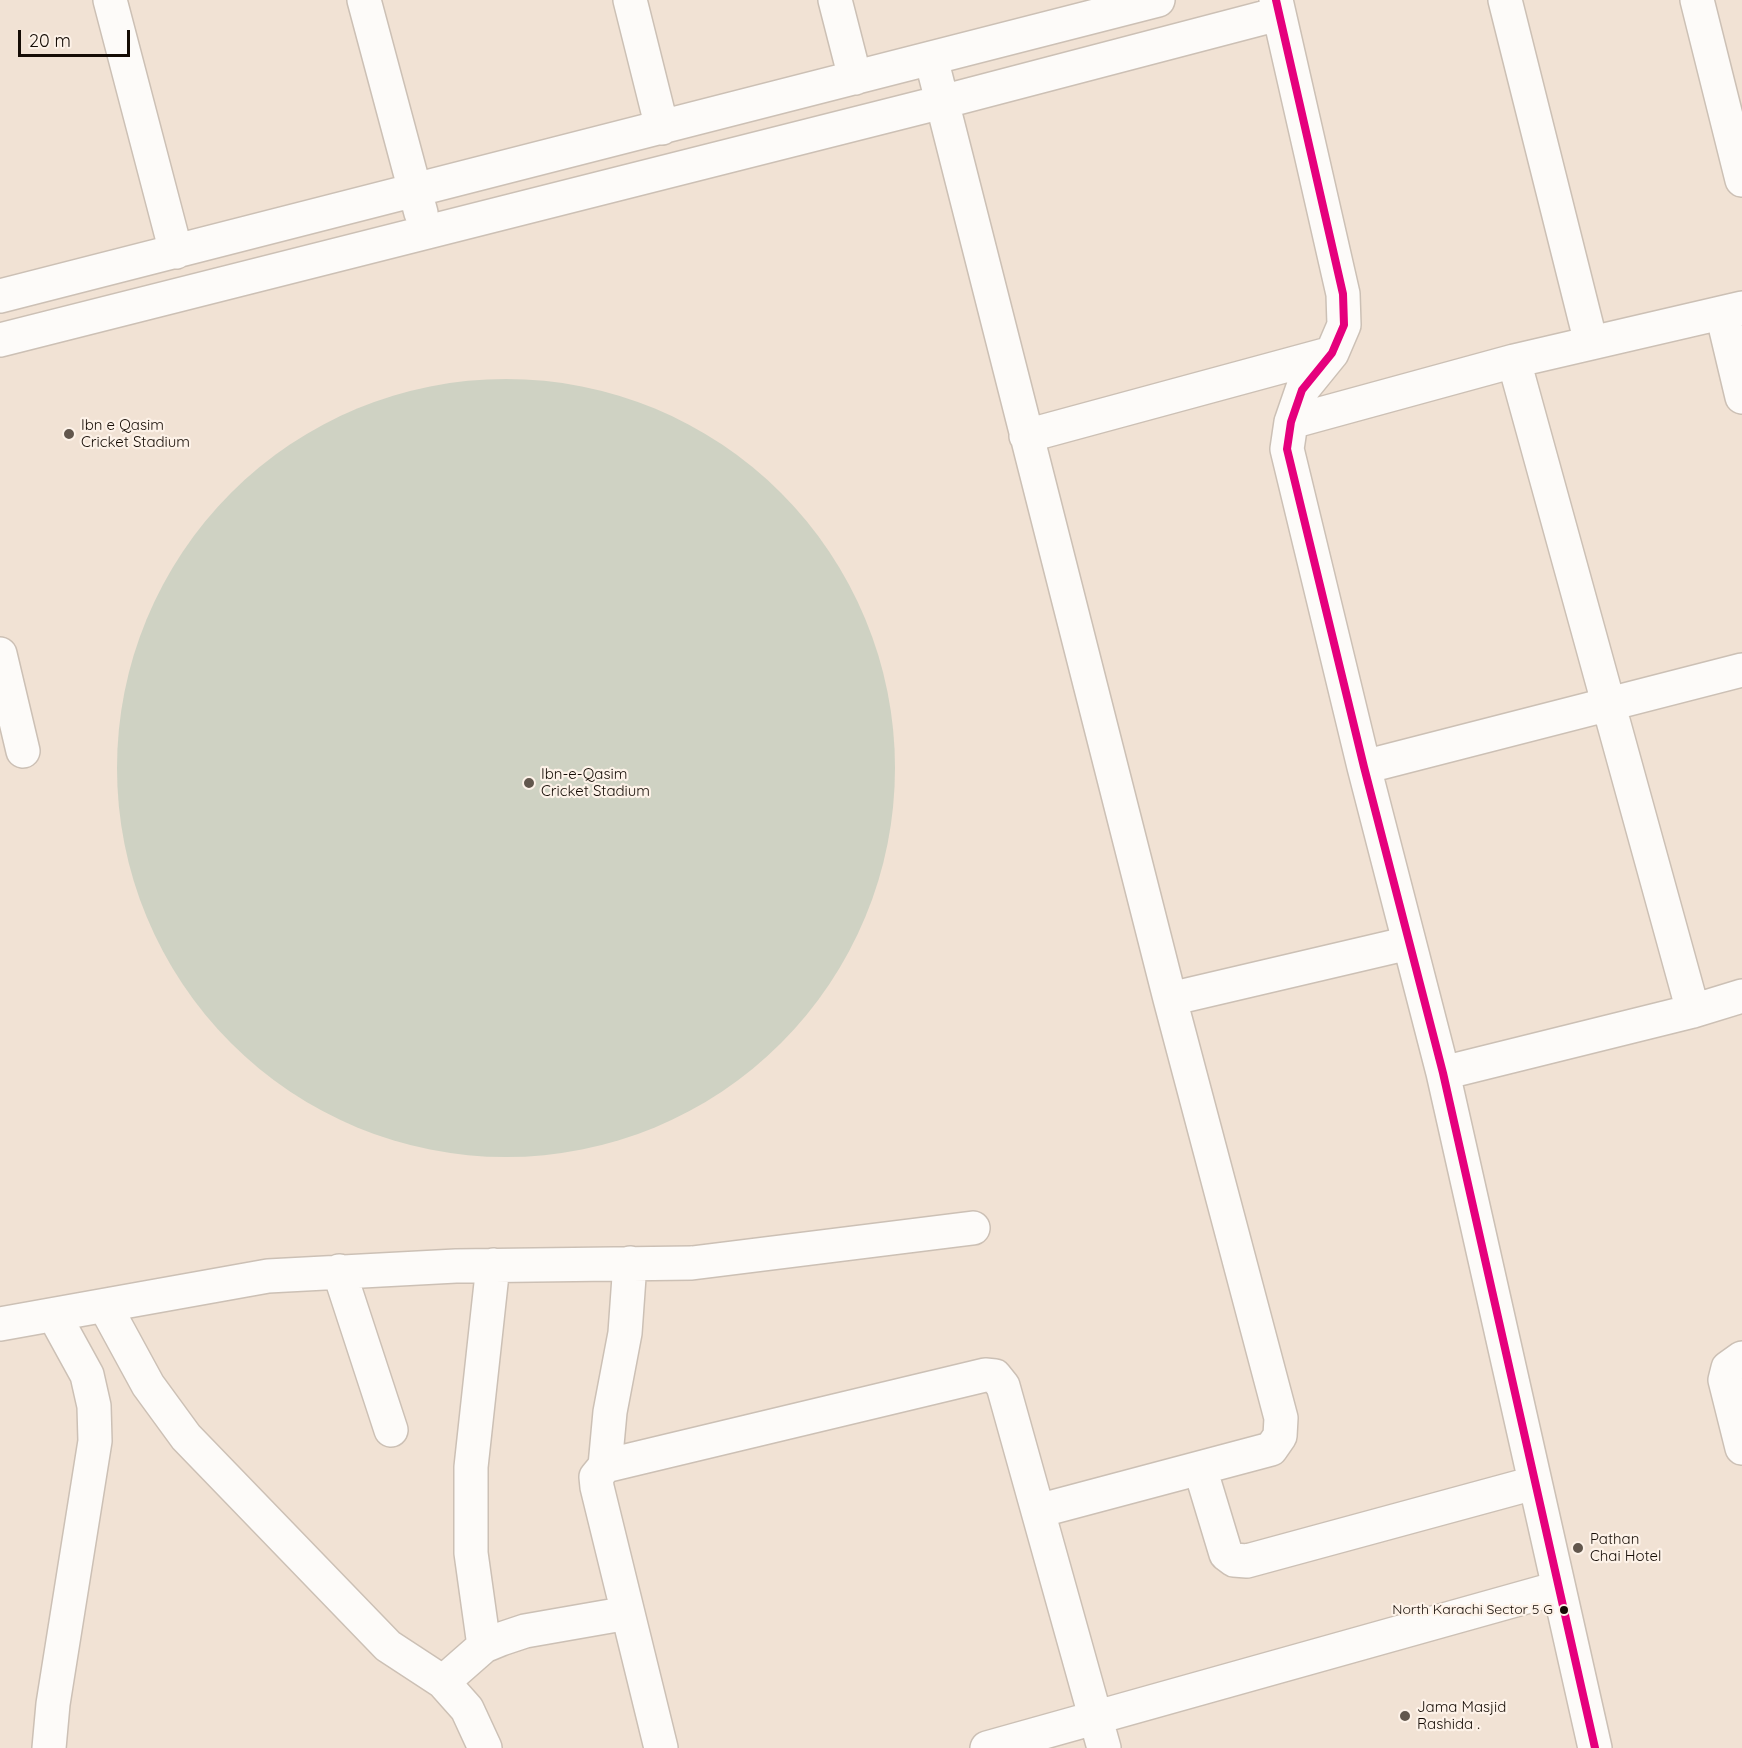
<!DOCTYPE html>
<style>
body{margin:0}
#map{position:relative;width:1742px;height:1748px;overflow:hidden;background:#f1e2d4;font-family:Quicksand,sans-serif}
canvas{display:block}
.scale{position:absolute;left:18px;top:30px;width:112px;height:27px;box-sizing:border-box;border:3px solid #150c05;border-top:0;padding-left:8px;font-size:18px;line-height:21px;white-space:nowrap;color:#150c05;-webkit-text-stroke:4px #fdf2e8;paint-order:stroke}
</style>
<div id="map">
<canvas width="1742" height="1748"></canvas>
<div class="scale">20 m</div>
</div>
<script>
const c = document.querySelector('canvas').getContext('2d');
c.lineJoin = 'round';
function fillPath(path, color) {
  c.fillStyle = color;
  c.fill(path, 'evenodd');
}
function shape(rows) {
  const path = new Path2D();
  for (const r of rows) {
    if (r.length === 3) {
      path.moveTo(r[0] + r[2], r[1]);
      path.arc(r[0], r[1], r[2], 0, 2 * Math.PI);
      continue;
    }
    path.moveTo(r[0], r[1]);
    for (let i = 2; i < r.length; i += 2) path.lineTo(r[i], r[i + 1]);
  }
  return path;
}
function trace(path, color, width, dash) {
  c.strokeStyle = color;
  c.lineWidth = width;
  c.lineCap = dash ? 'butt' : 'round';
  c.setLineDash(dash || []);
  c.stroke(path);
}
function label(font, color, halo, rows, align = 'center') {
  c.font = font + ' Quicksand,sans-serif';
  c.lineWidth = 4.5;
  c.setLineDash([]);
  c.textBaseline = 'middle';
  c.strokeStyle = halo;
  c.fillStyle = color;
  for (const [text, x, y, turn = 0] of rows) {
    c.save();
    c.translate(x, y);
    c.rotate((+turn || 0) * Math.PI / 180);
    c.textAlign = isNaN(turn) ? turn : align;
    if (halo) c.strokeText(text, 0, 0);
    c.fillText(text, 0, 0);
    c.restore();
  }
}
const green = shape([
 [506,768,389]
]);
const minor = shape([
 [110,0,176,252],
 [364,0,421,213],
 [630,0,662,128],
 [835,0,855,78],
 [1276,0,1343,294,1344,325,1332,353,1302,390,1291,422,1287,449,1364,767,1443,1073,1595,1748],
 [1505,0,1591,343],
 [1697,0,1742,180],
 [931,58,1170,999,1281,1418,1280,1436,1271,1449,1038,1511],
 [0,296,1158,0],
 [1722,313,1742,397],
 [0,340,942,102,1278,14],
 [1514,361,1693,1011],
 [1291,422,1514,361,1742,308],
 [1026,436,1332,353],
 [0,654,23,751],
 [1364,767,1742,670],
 [1170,999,1409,943],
 [1443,1073,1693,1011,1742,996],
 [339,1271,391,1430],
 [105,1306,148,1385,186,1437,388,1646,443,1682,467,1709,485,1748],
 [0,1324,268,1276,456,1266,692,1263,973,1228],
 [1742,1358,1728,1368,1725,1380,1742,1448],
 [605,1466,610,1412,625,1333,630,1263],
 [1200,1468,1226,1554,1234,1560,1247,1561,1534,1483],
 [484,1646,471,1553,471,1467,493,1265],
 [443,1682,484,1646,501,1639,525,1631,628,1613],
 [49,1748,53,1704,95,1441,94,1406,87,1375,54,1315],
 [661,1748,597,1487,596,1477,605,1466,985,1375,995,1376,1003,1386,1104,1748],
 [987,1748,1558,1588]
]);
const bus1 = shape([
 [1276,0,1343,294,1344,325,1332,353,1302,390,1291,422,1287,449,1364,767,1443,1073,1595,1748]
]);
const markers = [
 [69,434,6,"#62574d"],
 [529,783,6,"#62574d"],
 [1578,1548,6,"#62574d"],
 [1564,1610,5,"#150c05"],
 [1405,1716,6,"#62574d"]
];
const busNames = [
 ["North Karachi Sector 5 G",1553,1610]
];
const poiNames = [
 ["Ibn e Qasim",81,425],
 ["Cricket Stadium",81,442],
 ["Ibn-e-Qasim",541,774],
 ["Cricket Stadium",541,791],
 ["Pathan",1590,1539],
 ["Chai Hotel",1590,1556],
 ["Jama Masjid",1417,1707],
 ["Rashida .",1417,1724]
];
fillPath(green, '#cfd2c3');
trace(minor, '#ccc0b5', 36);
trace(minor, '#fdfbf9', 33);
trace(bus1, '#e5007d', 8);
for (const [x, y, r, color] of markers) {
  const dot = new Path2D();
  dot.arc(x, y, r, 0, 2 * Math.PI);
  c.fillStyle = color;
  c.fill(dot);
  trace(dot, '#fdf2e8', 2);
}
label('14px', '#150c05', '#fdf2e8', busNames, 'right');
label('15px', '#150c05', '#fdf2e8', poiNames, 'left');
</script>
